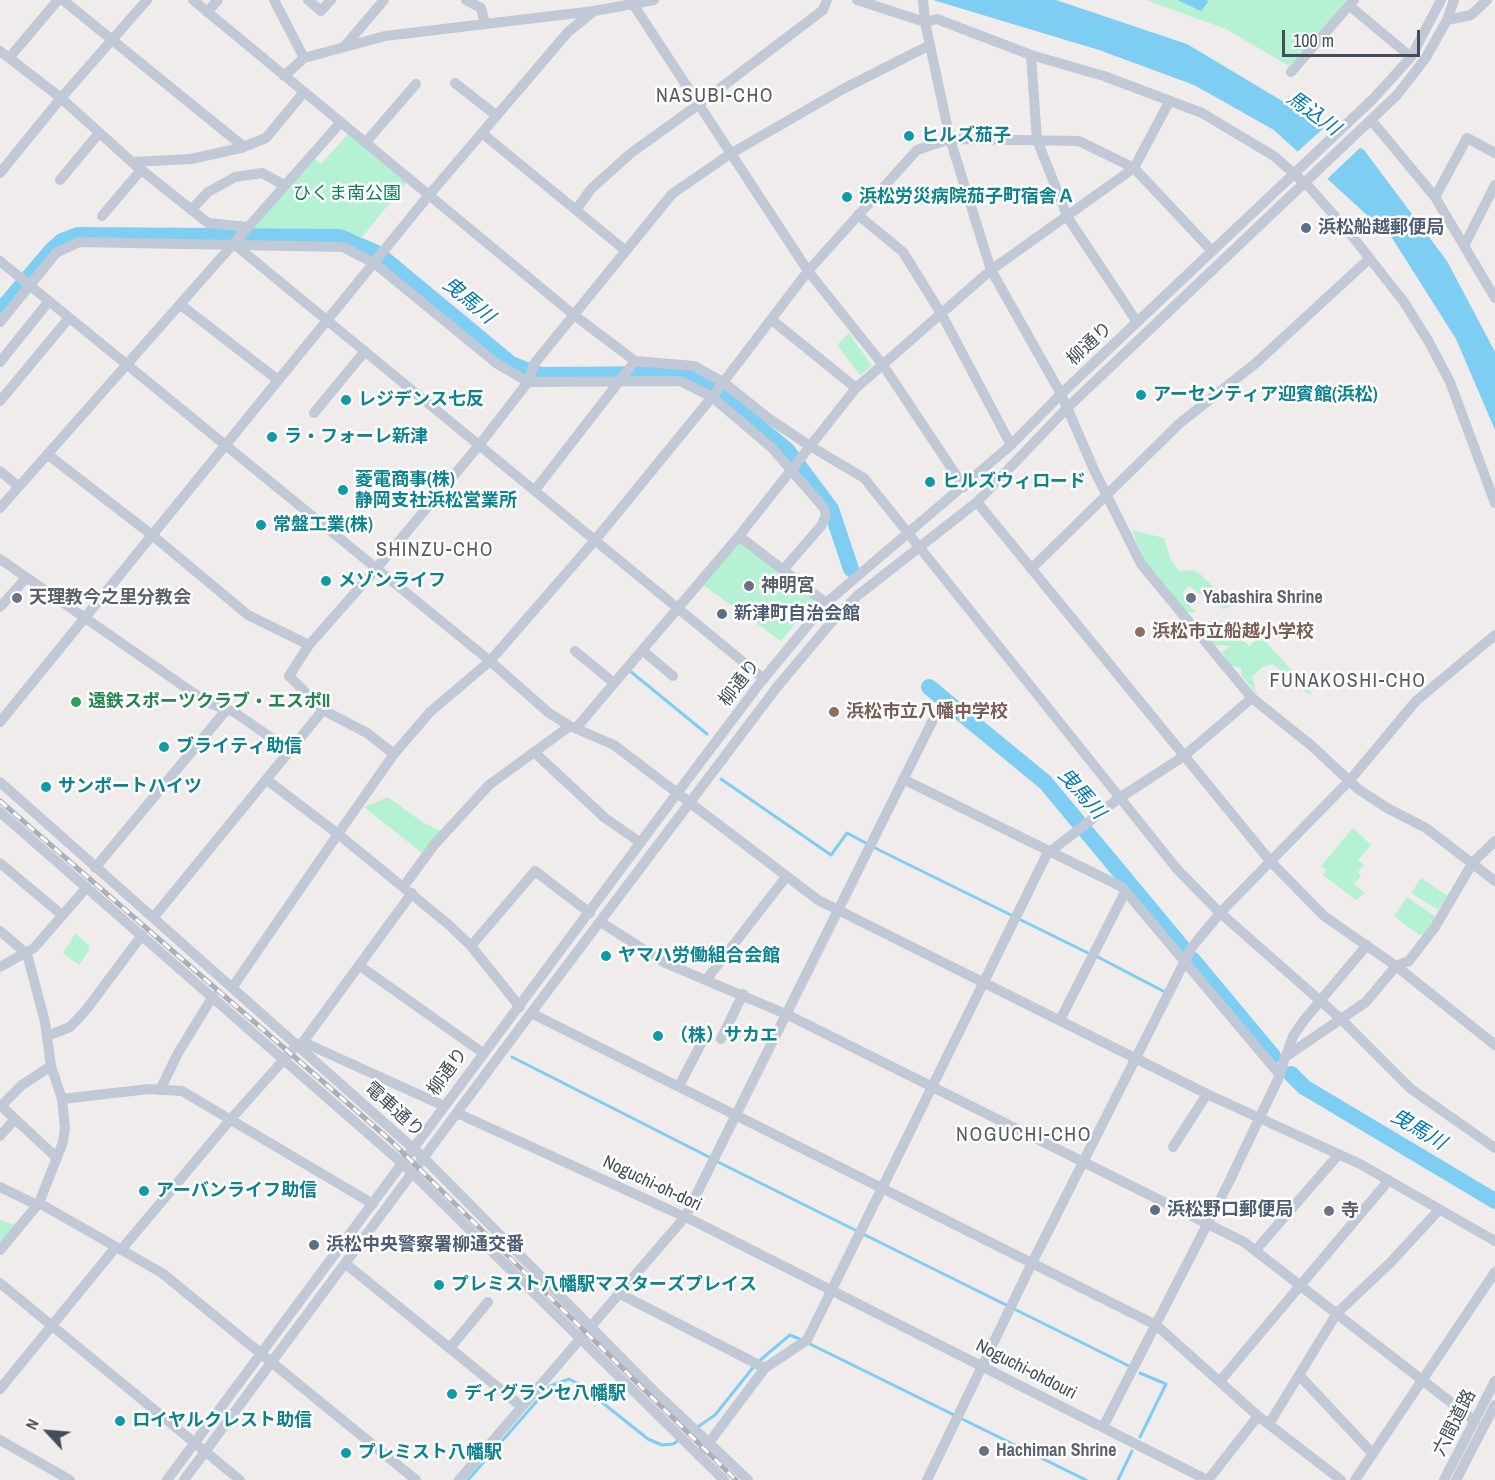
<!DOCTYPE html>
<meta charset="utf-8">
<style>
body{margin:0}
#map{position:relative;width:1495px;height:1480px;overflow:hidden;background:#efeceb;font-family:"Archivo Narrow",sans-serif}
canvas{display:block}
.north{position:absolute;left:18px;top:1402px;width:60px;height:60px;-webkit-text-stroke:4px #fff;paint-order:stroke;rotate:296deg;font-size:16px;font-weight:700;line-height:24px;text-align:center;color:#434d5b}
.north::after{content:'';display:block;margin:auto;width:21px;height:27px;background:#434d5b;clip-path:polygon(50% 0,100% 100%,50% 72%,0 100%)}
.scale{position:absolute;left:1282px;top:30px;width:138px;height:27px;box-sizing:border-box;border:3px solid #434d5b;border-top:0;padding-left:8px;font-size:18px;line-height:21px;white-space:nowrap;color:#434d5b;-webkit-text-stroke:4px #fff;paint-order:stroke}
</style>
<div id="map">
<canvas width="1495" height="1480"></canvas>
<div class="north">N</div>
<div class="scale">100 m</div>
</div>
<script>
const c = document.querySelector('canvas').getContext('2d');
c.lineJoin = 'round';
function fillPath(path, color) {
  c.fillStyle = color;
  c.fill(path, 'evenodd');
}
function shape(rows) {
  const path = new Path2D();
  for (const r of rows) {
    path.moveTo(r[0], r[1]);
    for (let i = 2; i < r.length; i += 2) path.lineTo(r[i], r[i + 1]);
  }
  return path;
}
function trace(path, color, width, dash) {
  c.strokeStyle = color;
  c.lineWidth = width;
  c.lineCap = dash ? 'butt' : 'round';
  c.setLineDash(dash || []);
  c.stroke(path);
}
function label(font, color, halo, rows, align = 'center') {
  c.font = font + ' "Archivo Narrow","Noto Sans JP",sans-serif';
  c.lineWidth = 5;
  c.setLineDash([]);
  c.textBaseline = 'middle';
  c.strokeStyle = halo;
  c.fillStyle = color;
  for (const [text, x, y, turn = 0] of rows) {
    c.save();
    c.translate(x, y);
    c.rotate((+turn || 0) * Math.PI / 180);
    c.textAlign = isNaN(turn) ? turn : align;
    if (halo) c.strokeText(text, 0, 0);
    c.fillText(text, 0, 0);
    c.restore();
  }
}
const green = shape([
 [1146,0,1349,0,1289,66,1226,29],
 [348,134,407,182,362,237,349,233,248,234,314,158,321,164],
 [849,333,872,366,860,375,837,345],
 [1132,530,1164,538,1171,560,1179,571,1193,570,1200,574,1233,606,1223,609,1189,586,1183,592,1185,602,1196,612,1190,613,1177,604,1144,561],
 [740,541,815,600,781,641,703,585],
 [1218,620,1224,623,1232,621,1235,624,1233,630,1249,646,1261,636,1312,693,1308,694,1273,664,1261,668,1252,677,1257,695,1241,674,1241,668,1231,666,1222,652,1230,646,1211,645,1198,629,1205,623],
 [388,797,422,822,441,831,422,853,364,807],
 [1353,828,1371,845,1358,860,1364,865,1358,872,1361,876,1354,884,1365,893,1356,900,1323,875,1326,870,1321,866],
 [1421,878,1448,896,1438,910,1411,893],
 [1407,897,1436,917,1423,935,1419,935,1394,916],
 [75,933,89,945,89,950,79,965,63,953],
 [0,1220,15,1225,0,1244]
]);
const water = shape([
 [933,0,1056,0,1187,44,1364,150,1447,261,1495,352,1495,430,1456,339,1392,238,1274,130,1194,85,1099,50],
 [1177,0,1207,0,1208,2,1201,11]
]);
const pier = shape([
 [1328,124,1362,146,1325,181,1295,154]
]);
const stream = shape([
 [630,671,707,734],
 [721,779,831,855,847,833,866,843],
 [875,848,1013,916],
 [1019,919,1090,954],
 [1096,956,1163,991],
 [512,1057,711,1158],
 [716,1161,1129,1366],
 [808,1343,1086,1480],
 [759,1361,790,1335,802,1340],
 [1140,1373,1166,1384,1140,1437],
 [696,1428,715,1415,755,1365],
 [468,1480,550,1386,569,1379,579,1384,648,1439,662,1445,673,1444,679,1440],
 [1118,1480,1132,1451]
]);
const river = shape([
 [0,311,51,251,62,241,78,235,340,237,377,253,511,364,526,370,541,375,682,374,710,387,787,450,831,509,851,569],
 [929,687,1045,782,1183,948],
 [1193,960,1273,1056],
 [1291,1074,1304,1087,1495,1201]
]);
const minor = shape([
 [63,0,244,147],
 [193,0,574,315,635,361,694,366,723,382,768,418,810,446,864,478,1177,869,1217,910,1341,1019,1411,1089,1495,1148],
 [274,0,304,58],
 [308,0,321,11,331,0],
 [466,0,481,8,485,24],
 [857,0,925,22,937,19,1031,55,1104,76,1202,113,1274,156,1310,188,1349,232,1404,302,1429,342,1450,382,1495,503],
 [923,0,925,22,950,139,991,270,1061,394,1095,472,1141,564,1252,698,1312,746,1358,789,1387,808,1426,828,1495,881],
 [633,4,808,271,883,365,964,487],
 [1351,7,1411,57],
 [207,12,218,0],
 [1447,20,1471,15,1487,0],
 [344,47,384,0],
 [0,51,61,98,134,164,208,223,247,227],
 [1031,55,1037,140,1068,218,1137,322],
 [9,58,58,0],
 [1291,72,1354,0],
 [284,76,304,58,385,36,594,11],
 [455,83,497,116],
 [1371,120,1435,197,1495,298],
 [483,134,626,251],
 [366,142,416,84],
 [132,162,191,159,241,148,266,138,304,92],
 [0,173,61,98,147,0],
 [60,180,99,133],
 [1435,197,1467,138,1495,153],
 [191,210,208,192,235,177,262,173,284,185],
 [576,210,591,189,631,153,698,105,823,10,827,0],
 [858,215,903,252,942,315,1011,445],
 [102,216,141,170],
 [234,244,764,679],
 [1465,244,1495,185],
 [0,261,490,661,549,713,570,726,614,745,818,900,1207,1094,1360,1164,1495,1241],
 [181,305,278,380],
 [772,320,856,388],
 [0,322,56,253,79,242,343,247,374,263,496,363,528,382,680,381,712,397,772,448,824,508,826,515,821,526,783,570],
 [0,362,49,301],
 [0,401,69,318],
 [314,413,365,351],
 [47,454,152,535,248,615,309,645,289,676,323,710,367,733,394,754],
 [0,471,18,486],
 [535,490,635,361],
 [977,502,1271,862,1324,916,1396,966,1495,1045],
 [0,508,341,122],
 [739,536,826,603],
 [0,559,195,694,209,703,234,712,289,750],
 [1031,569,1180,423,1256,363,1369,259],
 [0,607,26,578],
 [309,645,376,569,480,444,528,382,534,364,672,194,730,154,843,89,930,45],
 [642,650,673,676],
 [575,651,614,683],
 [0,722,429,195,568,32,594,11,654,0],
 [577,727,739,536,856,388,991,270,1134,168,1169,102],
 [534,752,605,818,641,843],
 [903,779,1122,887,1280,1075],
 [267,780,338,834,394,754,430,712,490,661,596,539,712,397,808,271,917,150,950,139,1079,141,1134,168,1212,251],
 [0,782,423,1157,659,1396,748,1480],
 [0,812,403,1164,724,1480],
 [0,863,62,915],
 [95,868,227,709],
 [404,886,434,845,489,785,570,726],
 [153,918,323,710],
 [602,923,665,963,786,1014,1244,1242,1475,1421],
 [0,931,27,954,45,1022,51,1066,62,1099,65,1128,63,1142,39,1203,0,1250],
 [471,946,535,871,590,913],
 [360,966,483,1053],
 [0,967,34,948,87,887],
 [706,980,786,877],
 [232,988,338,834,448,924,471,946,520,1007],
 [531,1013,1156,1325,1258,1416,1341,1480],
 [1060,1020,1125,892],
 [47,1036,70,1027,86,1010,142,935],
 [721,1039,743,994],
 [303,1042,444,1106],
 [1286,1056,1293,1036,1305,1019,1367,945],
 [679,1086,703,1040],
 [160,1090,178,1053,213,996],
 [62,1099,149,1089,182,1091,373,1204],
 [0,1105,57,1158],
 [1,1106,22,1085,51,1066],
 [457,1113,694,1221,1207,1480],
 [0,1136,15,1119],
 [1173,1147,1207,1094],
 [0,1187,37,1205],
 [39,1203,162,1273,416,1480],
 [121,1250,230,1120,297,1045,303,1042,412,893],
 [1255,1251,1339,1154],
 [346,1264,521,1406],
 [0,1283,240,1480],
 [618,1293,765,1368],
 [450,1348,488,1302],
 [1299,1375,1372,1453],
 [1220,1381,1389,1180],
 [0,1389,116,1247],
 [1269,1424,1337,1313,1390,1263,1439,1210],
 [1103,1427,1228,1184,1280,1075,1285,1057,1366,1002,1396,966,1409,961,1435,927,1473,862,1495,841],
 [0,1440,70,1480],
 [699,1456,765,1368,807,1340,1047,854,1118,799,1184,756,1252,698],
 [167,1480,678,792,760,683,826,603,1011,445,1061,394,1373,99,1411,57,1441,0],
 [184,1480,531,1013,777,687,829,625,857,596,977,502,1067,408,1397,95,1425,59,1447,20,1454,0],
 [459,1480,685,1217,941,704],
 [927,1480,1032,1263,1192,947,1221,912,1350,780,1416,701,1495,635],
 [1208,1480,1258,1416],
 [1355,1480,1495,1272],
 [1444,1480,1495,1381],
 [1456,1480,1495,1405]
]);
const rail = shape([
 [0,801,390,1140,736,1480]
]);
const markers = [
 [909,136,6,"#0f9aa8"],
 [847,197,6,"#0f9aa8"],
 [1306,228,6,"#5c6f8a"],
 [1141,395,6,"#0f9aa8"],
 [346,400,6,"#0f9aa8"],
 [272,437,6,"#0f9aa8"],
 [930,482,6,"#0f9aa8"],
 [343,490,6,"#0f9aa8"],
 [261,525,6,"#0f9aa8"],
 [326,581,6,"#0f9aa8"],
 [749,586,6,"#6b7280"],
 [17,598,6,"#6b7280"],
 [1191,598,6,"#6b7280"],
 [722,614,6,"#5c6f8a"],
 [1140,632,6,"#8d6e63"],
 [76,702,6,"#2e9e5b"],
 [834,712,6,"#8d6e63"],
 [164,747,6,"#0f9aa8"],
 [46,787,6,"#0f9aa8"],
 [606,956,6,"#0f9aa8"],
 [658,1036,6,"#0f9aa8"],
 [144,1191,6,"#0f9aa8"],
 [1155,1210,6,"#5c6f8a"],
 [1329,1211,6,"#6b7280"],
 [314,1245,6,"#5c6f8a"],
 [439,1285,6,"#0f9aa8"],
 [452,1394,6,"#0f9aa8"],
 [120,1421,6,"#0f9aa8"],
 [984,1451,6,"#6b7280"],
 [346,1453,6,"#0f9aa8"]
];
const cultureNames = [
 ["ヒルズ茄子",921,136],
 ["浜松労災病院茄子町宿舎Ａ",859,197],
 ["アーセンティア迎賓館(浜松)",1153,395],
 ["レジデンス七反",358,400],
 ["ラ・フォーレ新津",284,437],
 ["菱電商事(株)",355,480],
 ["静岡支社浜松営業所",355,501],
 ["ヒルズウィロード",942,482],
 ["常盤工業(株)",273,525],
 ["メゾンライフ",338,581],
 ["ブライティ助信",176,747],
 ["サンポートハイツ",58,787],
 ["ヤマハ労働組合会館",618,956],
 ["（株）サカエ",670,1036],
 ["アーバンライフ助信",156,1191],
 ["プレミスト八幡駅マスターズプレイス",451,1285],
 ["ディグランセ八幡駅",464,1394],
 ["ロイヤルクレスト助信",132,1421],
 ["プレミスト八幡駅",358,1453]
];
const parkNames = [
 ["ひくま南公園",347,194]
];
const serviceNames = [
 ["浜松船越郵便局",1318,228],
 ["新津町自治会館",734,614],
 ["浜松野口郵便局",1167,1210],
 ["浜松中央警察署柳通交番",326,1245]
];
const streetNames = [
 ["柳通り",1090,344,-43],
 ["柳通り",740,683,-52],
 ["柳通り",448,1072,-54],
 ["電車通り",394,1110,42],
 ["Noguchi-oh-dori",652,1184,25],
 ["Noguchi-ohdouri",1026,1370,27],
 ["六間道路",1455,1423,-63]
];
const worshipNames = [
 ["神明宮",761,586],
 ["天理教今之里分教会",29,598],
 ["Yabashira Shrine",1203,598],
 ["寺",1341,1211],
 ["Hachiman Shrine",996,1451]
];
const educationNames = [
 ["浜松市立船越小学校",1152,632],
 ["浜松市立八幡中学校",846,712]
];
const leisureNames = [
 ["遠鉄スポーツクラブ・エスポII",88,702]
];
const neighbourhoodNames = [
 ["NASUBI-CHO",715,97],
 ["SHINZU-CHO",435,551],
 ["FUNAKOSHI-CHO",1348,682],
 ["NOGUCHI-CHO",1024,1136]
];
const waterNames = [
 ["馬込川",1313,114,36],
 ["曳馬川",468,301,40],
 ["曳馬川",1081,794,49],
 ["曳馬川",1418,1130,31]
];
fillPath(green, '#b5f2d3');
fillPath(water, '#7ecef3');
fillPath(pier, '#efeceb');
trace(stream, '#7ecef3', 3);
trace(river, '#7ecef3', 16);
trace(minor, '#c0c9d5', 10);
trace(rail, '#adb0b7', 5);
trace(rail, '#fff', 3, [9]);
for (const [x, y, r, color] of markers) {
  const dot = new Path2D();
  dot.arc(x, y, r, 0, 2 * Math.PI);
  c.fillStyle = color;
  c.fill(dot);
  trace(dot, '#fff', 2);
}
label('bold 18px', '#0d838f', '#fff', cultureNames, 'left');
label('18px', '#0f8154', '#fff', parkNames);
label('bold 18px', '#4e5e75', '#fff', serviceNames, 'left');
label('18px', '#434d5b', '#fff', streetNames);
label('bold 18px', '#5b616d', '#fff', worshipNames, 'left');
label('bold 18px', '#785e54', '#fff', educationNames, 'left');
label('bold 18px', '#27864d', '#fff', leisureNames, 'left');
c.letterSpacing = '1.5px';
label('20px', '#585b61', '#fff', neighbourhoodNames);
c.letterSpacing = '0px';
label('italic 20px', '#0078b0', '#fff', waterNames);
</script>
